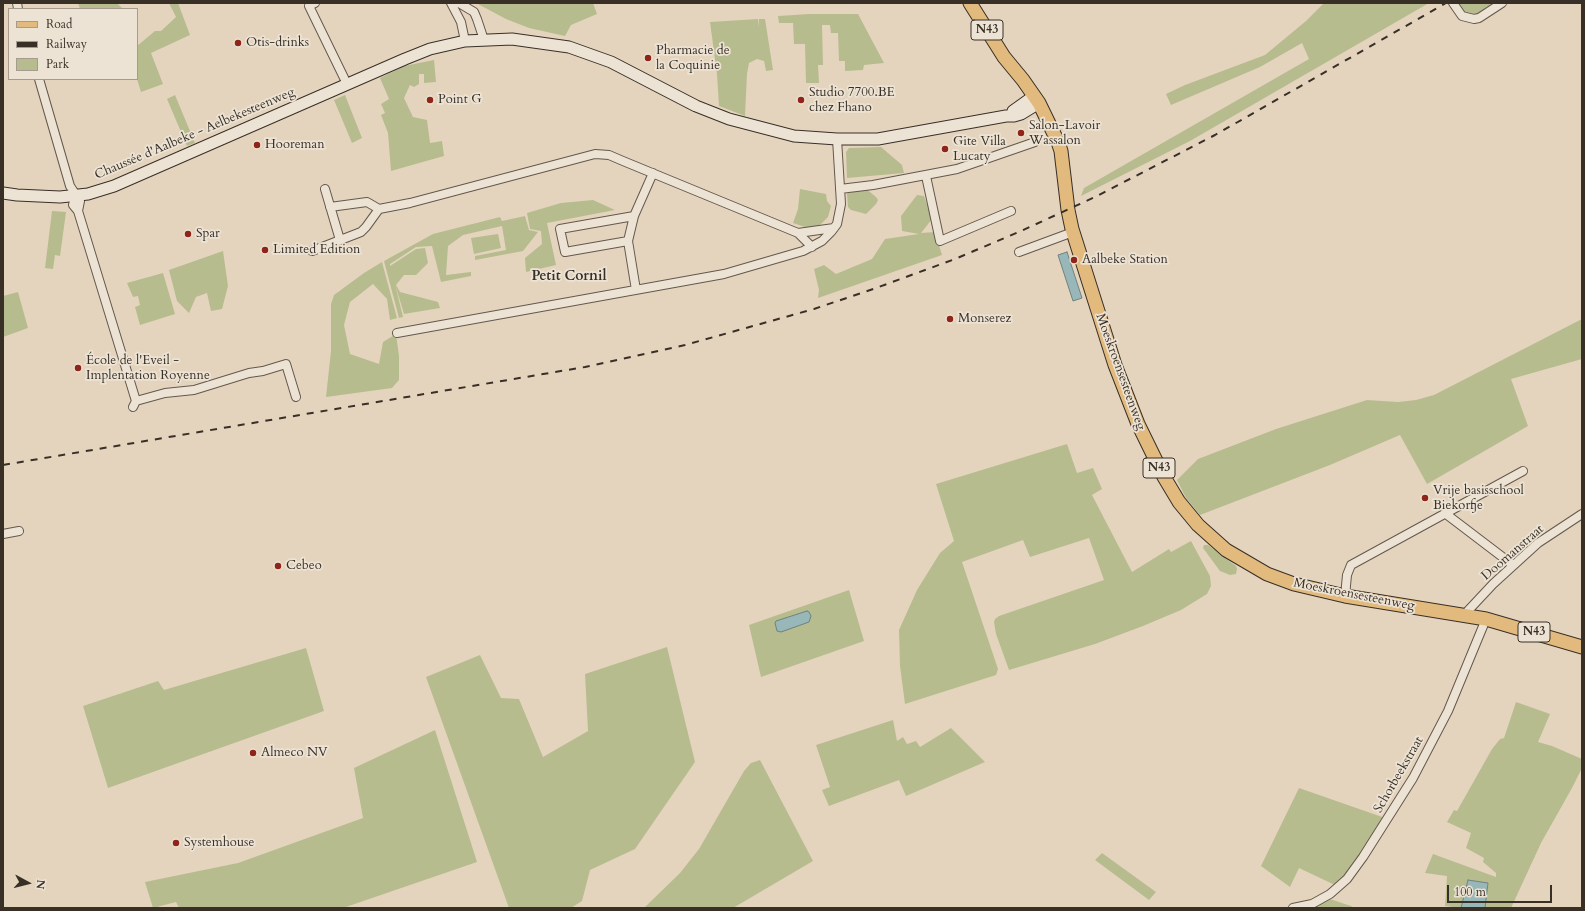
<!DOCTYPE html>
<meta charset="utf-8">
<style>
body{margin:0}
#map{position:relative;width:1585px;height:911px;overflow:hidden;background:#e4d4bd;font-family:Cardo,serif}
canvas{display:block}
.frame{position:absolute;inset:0;border:4px solid #382f26;pointer-events:none}
.legend{position:absolute;left:8px;top:8px;width:130px;height:72px;box-sizing:border-box;background:#ede3d4;border:1px solid #a59b8e;margin:0;padding:5px 7px;list-style:none;font-size:12px;color:#382f26}
.legend li{display:flex;align-items:center;gap:8px;height:20px}
.legend b{width:20px;border:1px solid #a59b8e}
.north{position:absolute;left:8px;top:863px;width:40px;height:40px;-webkit-text-stroke:3px #ede3d4;paint-order:stroke;rotate:97deg;font-size:11px;font-weight:700;line-height:16px;text-align:center;color:#382f26}
.north::after{content:'';display:block;margin:auto;width:14px;height:18px;background:#382f26;clip-path:polygon(50% 0,100% 100%,50% 72%,0 100%)}
.scale{position:absolute;left:1447px;top:885px;width:105px;height:18px;box-sizing:border-box;border:2px solid #382f26;border-top:0;padding-left:5px;font-size:12px;line-height:14px;white-space:nowrap;color:#382f26;-webkit-text-stroke:3px #ede3d4;paint-order:stroke}
</style>
<div id="map">
<canvas width="1585" height="911"></canvas>
<div class="frame"></div>
<ul class="legend">
<li><b style="height:5px;background:#e2ba7e"></b>Road</li>
<li><b style="height:5px;background:#382f26"></b>Railway</li>
<li><b style="height:11px;background:#b7bc8f"></b>Park</li>
</ul>
<div class="north">N</div>
<div class="scale">100 m</div>
</div>
<script>
const c = document.querySelector('canvas').getContext('2d');
c.lineJoin = 'round';
function fillPath(path, color) {
  c.fillStyle = color;
  c.fill(path, 'evenodd');
}
function shape(rows) {
  const path = new Path2D();
  for (const r of rows) {
    path.moveTo(r[0], r[1]);
    for (let i = 2; i < r.length; i += 2) path.lineTo(r[i], r[i + 1]);
  }
  return path;
}
function trace(path, color, width, dash) {
  c.strokeStyle = color;
  c.lineWidth = width;
  c.lineCap = dash ? 'butt' : 'round';
  c.setLineDash(dash || []);
  c.stroke(path);
}
function label(font, color, halo, rows, align = 'center') {
  c.font = font + ' Cardo,serif';
  c.lineWidth = 3.5;
  c.setLineDash([]);
  c.textBaseline = 'middle';
  c.strokeStyle = halo;
  c.fillStyle = color;
  for (const [text, x, y, turn = 0] of rows) {
    c.save();
    c.translate(x, y);
    c.rotate((+turn || 0) * Math.PI / 180);
    c.textAlign = isNaN(turn) ? turn : align;
    if (halo) c.strokeText(text, 0, 0);
    c.fillText(text, 0, 0);
    c.restore();
  }
}
const green = shape([
 [78,3,117,3,123,9,80,9],
 [169,3,178,3,190,35,151,53,163,84,141,92,137,79,137,46,155,31,161,31,176,17],
 [476,3,593,3,597,14,571,25,565,36,529,28,506,19],
 [1324,3,1429,3,1190,141,1081,196,1084,188,1309,59,1302,43,1260,67,1171,105,1166,94,1185,85,1265,55,1306,21],
 [1456,3,1500,3,1480,16,1464,14],
 [809,14,858,14,884,63,864,65,863,70,845,71,845,61,839,61,838,33,831,33,830,25,822,25,823,65,818,65,819,83,806,83,805,44,794,44,793,23,779,23,778,16],
 [758,19,759,27,759,19,765,19,773,70,766,71,764,61,757,59,749,63,747,74,745,116,719,106,717,74,710,22],
 [434,60,436,82,424,83,424,74,419,74,419,84,414,87,410,85,404,98,413,117,427,120,430,143,442,141,444,156,391,171,388,133,381,115,385,113,381,104,389,99,380,78,404,66],
 [175,95,195,143,187,146,167,99],
 [345,95,362,138,352,143,334,100],
 [881,147,902,165,904,173,847,178,846,152,849,148],
 [865,188,876,197,878,200,876,204,866,214,851,210,848,207,847,194,849,191],
 [800,189,826,194,827,201,831,206,828,217,820,225,808,228,793,223,798,209],
 [917,195,924,196,932,219,921,233,935,232,942,255,818,298,819,290,814,269,824,265,836,274,872,259,885,239,919,234,902,231,901,216],
 [593,200,615,210,547,223,556,265,526,272,525,258,542,244,541,231,530,229,527,213,561,203],
 [52,211,66,212,60,256,55,255,53,269,45,268],
 [525,216,529,230,538,232,523,251,475,260,475,256,506,250,502,226,463,235,448,246,446,275,471,272,471,276,441,282,432,246,416,247,390,264,390,266,416,249,425,248,428,263,416,275,404,275,396,285,400,292,438,302,440,308,404,314,395,284,403,317,399,318,384,261,433,234,500,217,502,221],
 [498,234,501,248,474,254,471,238],
 [223,251,228,286,222,309,211,311,207,293,196,297,189,313,177,301,169,270],
 [382,262,397,318,390,320,387,299,373,284,350,302,344,325,350,354,379,364,383,342,396,334,399,356,399,380,392,388,326,397,331,351,331,304,334,295,364,273],
 [163,273,175,314,140,325,135,307,140,305,138,296,133,297,127,283],
 [18,292,28,328,3,337,3,296],
 [1582,319,1582,359,1511,379,1528,426,1427,484,1400,435,1330,465,1200,515,1186,498,1177,480,1198,459,1276,429,1367,400,1398,402,1416,400,1434,395],
 [1067,444,1077,473,1093,468,1102,489,1092,495,1132,572,1169,549,1171,552,1191,541,1210,576,1211,586,1207,594,1181,610,1143,626,1095,644,1009,670,996,634,994,622,995,619,999,616,1104,580,1089,538,1030,557,1023,540,962,562,998,669,996,675,905,704,900,666,899,630,917,590,930,569,940,553,954,541,936,484],
 [1204,545,1208,545,1236,566,1237,569,1236,574,1230,575,1220,571,1203,548],
 [849,590,864,641,761,677,749,625],
 [667,647,695,762,635,849,590,870,582,901,571,908,509,908,426,677,480,655,501,698,519,699,543,757,588,731,585,674],
 [306,648,324,711,108,788,83,706,158,681,164,690],
 [1516,702,1550,714,1538,742,1552,746,1582,759,1582,768,1572,788,1541,843,1511,908,1485,908,1488,884,1468,880,1461,908,1445,906,1447,876,1425,873,1433,854,1496,877,1496,873,1483,862,1484,858,1466,848,1471,833,1447,822,1454,810,1457,811,1492,749,1500,739,1504,738],
 [893,720,897,741,903,737,907,744,916,741,920,747,951,728,985,762,906,796,899,780,829,806,822,790,830,787,816,745],
 [435,730,477,862,343,908,179,908,176,902,153,908,145,882,238,863,363,818,354,768],
 [760,760,813,861,733,908,644,908,680,873,699,849,744,771,751,763],
 [1299,788,1385,818,1359,860,1337,886,1299,868,1290,887,1261,866],
 [1102,853,1156,892,1149,900,1095,860],
 [1330,899,1351,906,1354,908,1307,908]
]);
const water = shape([
 [1067,252,1082,298,1073,301,1058,255,1067,252],
 [807,611,809,612,811,616,809,622,781,632,777,631,775,623,776,621,807,611],
 [1468,880,1488,883,1485,908,1461,908,1468,880]
]);
const minor = shape([
 [17,3,18,9],
 [315,3,309,6,347,84],
 [451,3,461,22,465,41],
 [459,3,474,12,477,19,484,40],
 [1453,3,1462,16,1474,19,1479,18,1502,3],
 [39,79,70,186,80,201,78,211],
 [926,176,940,241,1011,211],
 [325,189,340,240],
 [840,189,873,185,957,169,1035,142],
 [75,195,73,205,78,211,136,401,133,407],
 [330,207,367,202,379,209,410,203,595,154,609,155,623,161,798,233,812,247],
 [634,216,628,241,565,252,560,229,634,216,653,173],
 [798,233,834,228],
 [628,241,636,290],
 [312,251,361,232,366,227,379,209],
 [1019,252,1073,232],
 [397,333,724,274,803,251,822,241,831,232,837,224,841,204,837,139],
 [136,401,165,393,194,390,249,373,263,371,286,364,296,397],
 [1446,514,1513,565],
 [3,534,19,531],
 [1345,596,1347,575,1351,565,1523,471],
 [1464,615,1493,584,1538,543,1582,514],
 [1293,908,1312,904,1330,894,1347,879,1363,857,1413,778,1448,711,1486,619]
]);
const secondary = shape([
 [1013,111,1034,96],
 [3,193,17,195,60,197,88,194,114,186,405,59,430,49,465,41,512,39,569,47,611,62,696,106,729,119,794,136,837,139,878,139,1006,116,1014,116,1021,114,1039,103]
]);
const primary = shape([
 [970,3,1004,57,1023,80,1039,103,1058,142,1061,151,1068,210,1072,229,1115,365,1138,424,1164,477,1179,502,1198,525,1226,550,1267,574,1294,584,1345,596,1486,619,1582,647]
]);
const rail = shape([
 [3,465,585,367,685,345,814,309,876,288,955,259,1021,231,1095,197,1215,135,1446,3]
]);
const markers = [
 [238,43,4,"#8f2418"],
 [648,58,4,"#8f2418"],
 [430,100,4,"#8f2418"],
 [801,100,4,"#8f2418"],
 [1021,133,4,"#8f2418"],
 [257,145,4,"#8f2418"],
 [945,149,4,"#8f2418"],
 [188,234,4,"#8f2418"],
 [265,250,4,"#8f2418"],
 [1074,260,4,"#8f2418"],
 [950,319,4,"#8f2418"],
 [78,368,4,"#8f2418"],
 [1425,498,4,"#8f2418"],
 [278,566,4,"#8f2418"],
 [253,753,4,"#8f2418"],
 [176,843,4,"#8f2418"]
];
const shields = [
 [987,30,32],
 [1159,468,32],
 [1534,632,32]
];
const shieldNames = [
 ["N43",987,30],
 ["N43",1159,468],
 ["N43",1534,632]
];
const poiNames = [
 ["Otis-drinks",246,43],
 ["Pharmacie de",656,51],
 ["la Coquinie",656,66],
 ["Studio 7700.BE",809,93],
 ["chez Fhano",809,108],
 ["Point G",438,100],
 ["Salon-Lavoir",1029,126],
 ["Wassalon",1029,141],
 ["Gite Villa",953,142],
 ["Lucaty",953,157],
 ["Hooreman",265,145],
 ["Spar",196,234],
 ["Limited Edition",273,250],
 ["Aalbeke Station",1082,260],
 ["Monserez",958,319],
 ["École de l'Eveil -",86,361],
 ["Implentation Royenne",86,376],
 ["Vrije basisschool",1433,491],
 ["Biekorfje",1433,506],
 ["Cebeo",286,566],
 ["Almeco NV",261,753],
 ["Systemhouse",184,843]
];
const streetNames = [
 ["Chaussée d'Aalbeke - Aelbekesteenweg",195,134,-23],
 ["Moeskroensesteenweg",1120,372,70],
 ["Doomanstraat",1513,553,-41],
 ["Moeskroensesteenweg",1354,595,11],
 ["Schorbeekstraat",1399,775,-60]
];
const neighbourhoodNames = [
 ["Petit Cornil",569,277]
];
fillPath(green, '#b7bc8f');
fillPath(water, '#97b7b8');
trace(water, '#71817e', 1);
trace(minor, '#63584c', 10);
trace(secondary, '#382f26', 13);
trace(primary, '#382f26', 15);
trace(minor, '#ede3d4', 8);
trace(secondary, '#ede3d4', 11);
trace(primary, '#e2ba7e', 13);
trace(rail, '#382f26', 2, [7, 7]);
for (const [x, y, r, color] of markers) {
  const dot = new Path2D();
  dot.arc(x, y, r, 0, 2 * Math.PI);
  c.fillStyle = color;
  c.fill(dot);
  trace(dot, '#ede3d4', 1.5);
}
for (const [x, y, w] of shields) {
  const box = new Path2D();
  box.roundRect(x - w / 2, y - 10, w, 20, 3);
  c.fillStyle = '#ede3d4';
  c.fill(box);
  trace(box, '#382f26', 1);
}
label('bold 12px', '#382f26', null, shieldNames);
label('13px', '#382f26', '#ede3d4', poiNames, 'left');
label('13px', '#382f26', '#ede3d4', streetNames);
label('bold 14px', '#382f26', '#ede3d4', neighbourhoodNames);
</script>
